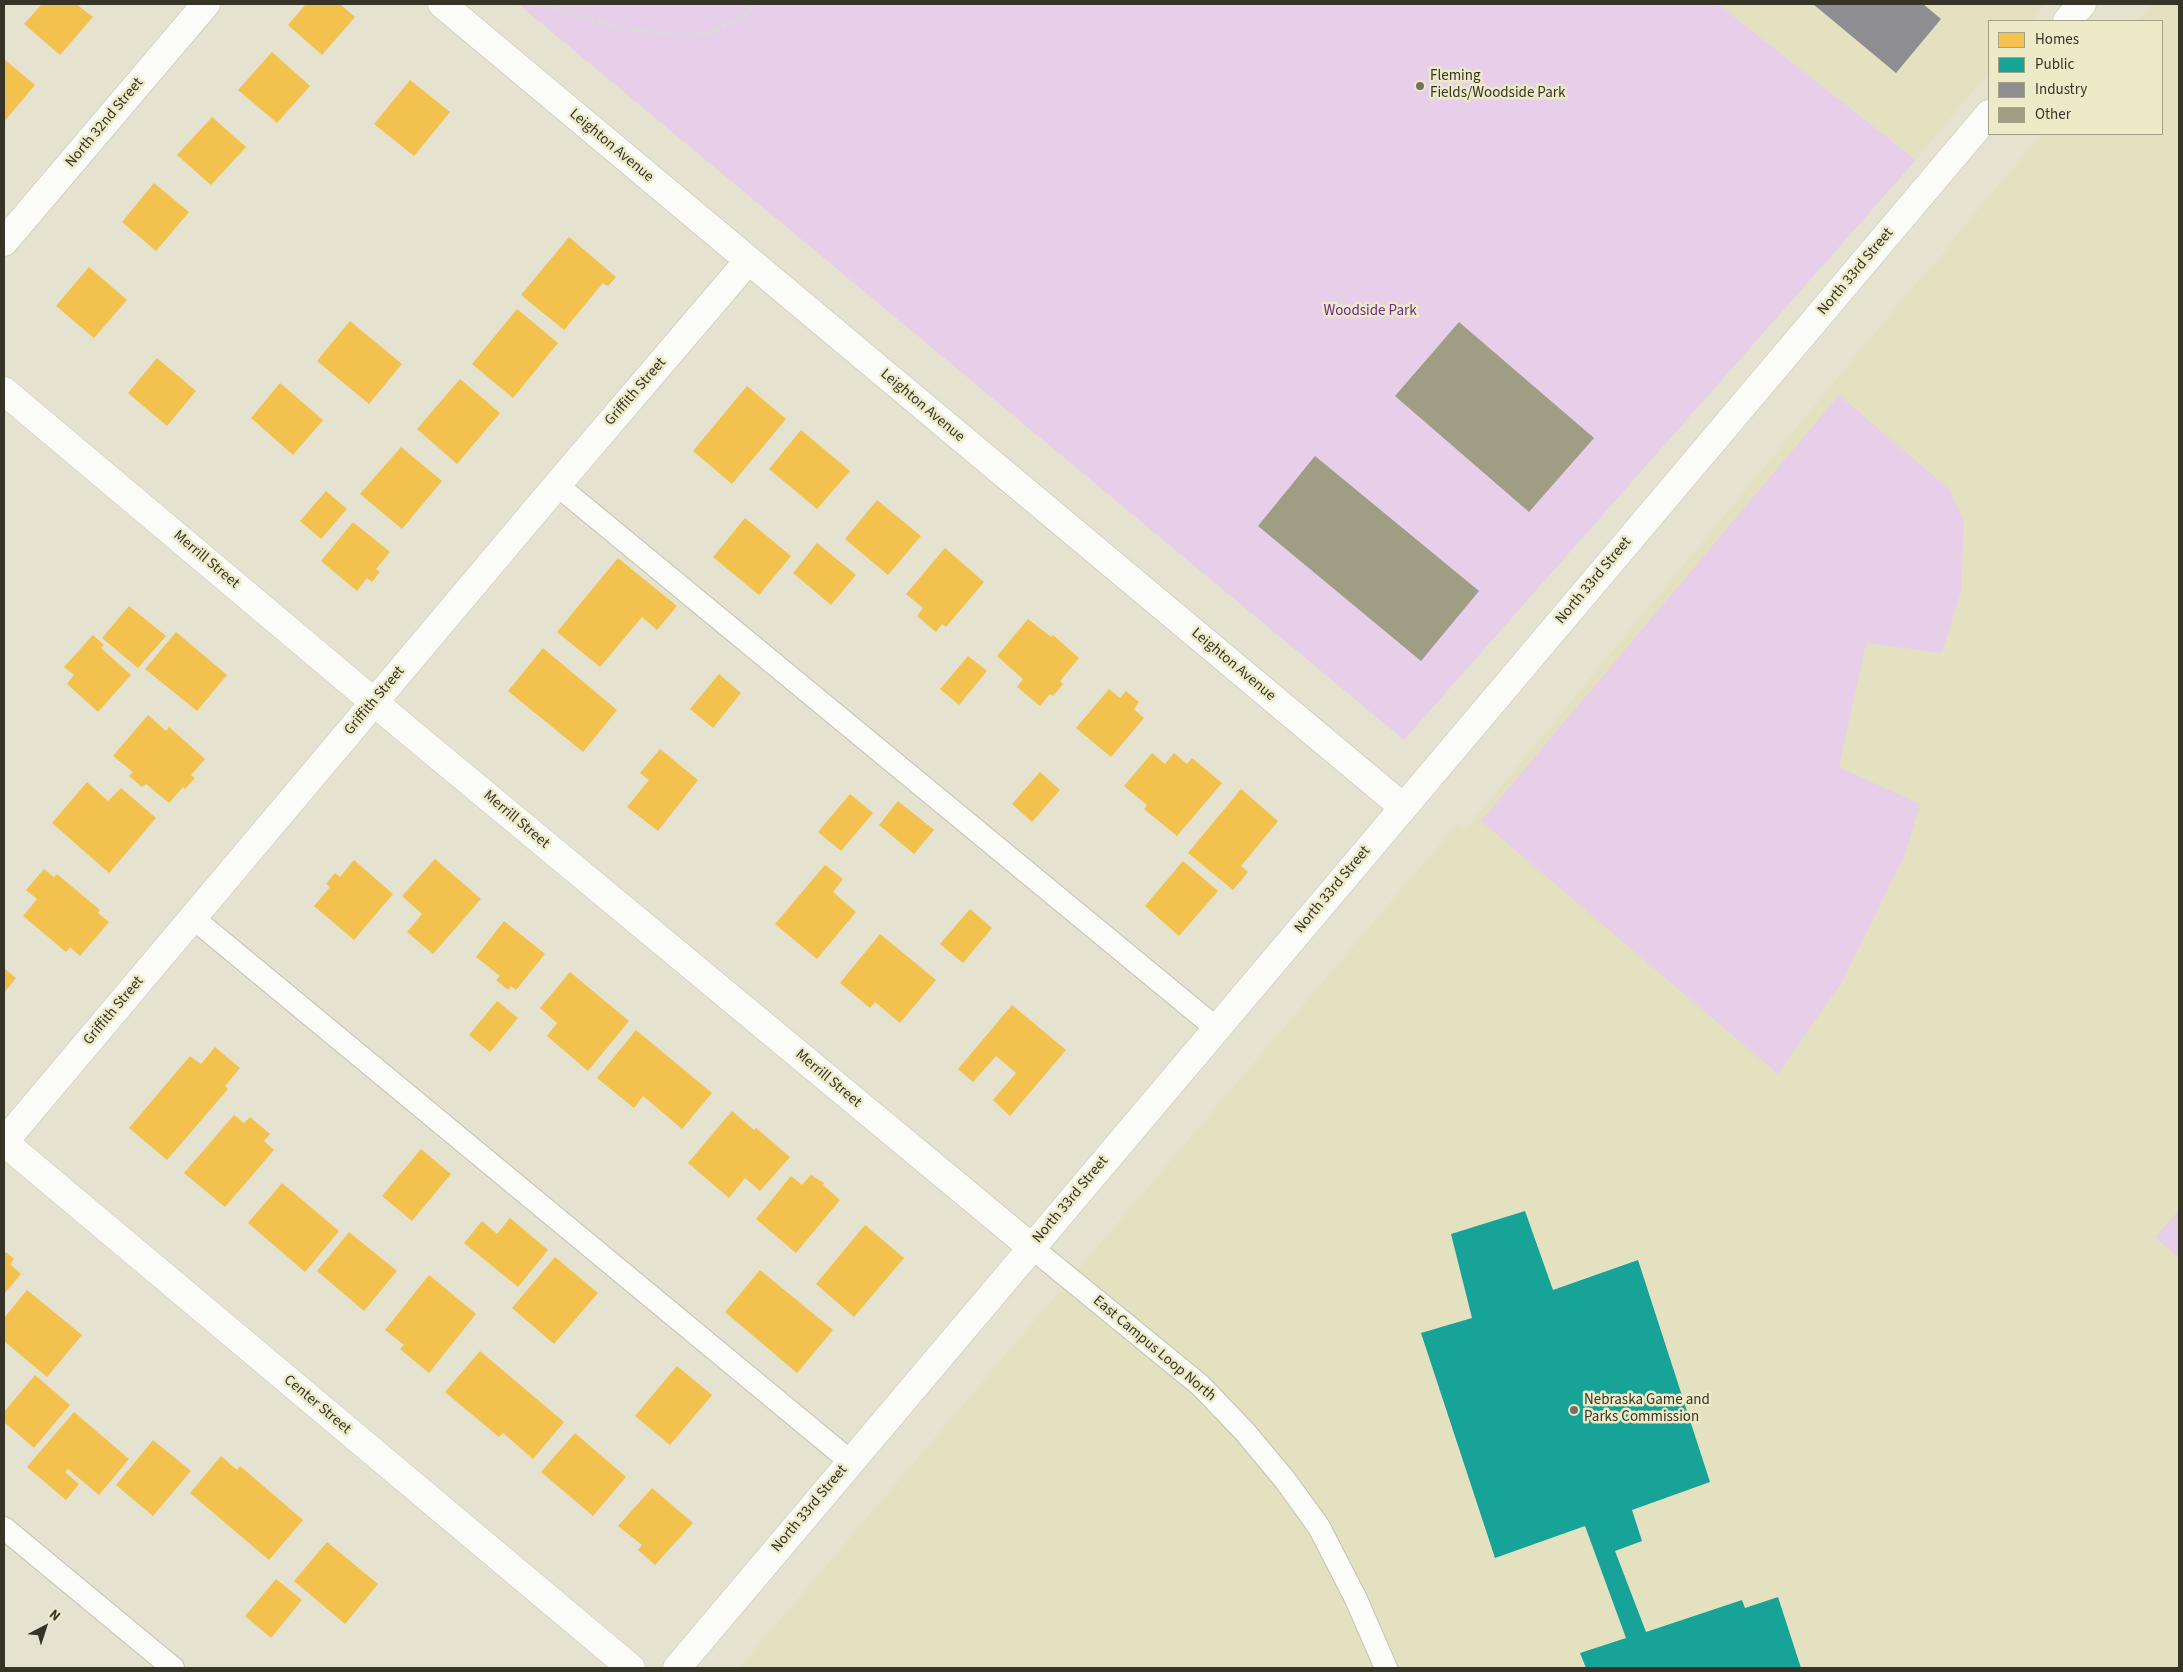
<!DOCTYPE html>
<style>
body{margin:0}
#map{position:relative;width:2183px;height:1672px;overflow:hidden;background:#e5e3d0;font-family:"Source Sans 3",sans-serif}
canvas{display:block}
.frame{position:absolute;inset:0;border:5px solid #363427;pointer-events:none}
.legend{position:absolute;left:1988px;top:20px;width:175px;height:115px;box-sizing:border-box;background:#edeac8;border:1px solid #a4a188;margin:0;padding:6px 9px;list-style:none;font-size:15px;color:#363427}
.legend li{display:flex;align-items:center;gap:10px;height:25px}
.legend b{width:25px;border:1px solid #a4a188}
.north{position:absolute;left:20px;top:1602px;width:50px;height:50px;-webkit-text-stroke:4px #edeac8;paint-order:stroke;rotate:40deg;font-size:14px;font-weight:700;line-height:20px;text-align:center;color:#363427}
.north::after{content:'';display:block;margin:auto;width:18px;height:22px;background:#363427;clip-path:polygon(50% 0,100% 100%,50% 72%,0 100%)}
</style>
<div id="map">
<canvas width="2183" height="1672"></canvas>
<div class="frame"></div>
<ul class="legend">
<li><b style="height:14px;background:#f2c14e"></b>Homes</li>
<li><b style="height:14px;background:#17a398"></b>Public</li>
<li><b style="height:14px;background:#8d8d92"></b>Industry</li>
<li><b style="height:14px;background:#9f9d84"></b>Other</li>
</ul>
<div class="north">N</div>
</div>
<script>
const c = document.querySelector('canvas').getContext('2d');
c.lineJoin = 'round';
function fillPath(path, color) {
  c.fillStyle = color;
  c.fill(path, 'evenodd');
}
function shape(rows) {
  const path = new Path2D();
  for (const r of rows) {
    path.moveTo(r[0], r[1]);
    for (let i = 2; i < r.length; i += 2) path.lineTo(r[i], r[i + 1]);
  }
  return path;
}
function trace(path, color, width, dash) {
  c.strokeStyle = color;
  c.lineWidth = width;
  c.lineCap = dash ? 'butt' : 'round';
  c.setLineDash(dash || []);
  c.stroke(path);
}
function label(font, color, halo, rows, align = 'center') {
  c.font = font + ' "Source Sans 3",sans-serif';
  c.lineWidth = 5;
  c.setLineDash([]);
  c.textBaseline = 'middle';
  c.strokeStyle = halo;
  c.fillStyle = color;
  for (const [text, x, y, turn = 0] of rows) {
    c.save();
    c.translate(x, y);
    c.rotate((+turn || 0) * Math.PI / 180);
    c.textAlign = isNaN(turn) ? turn : align;
    if (halo) c.strokeText(text, 0, 0);
    c.fillText(text, 0, 0);
    c.restore();
  }
}
const built = shape([
 [1718,4,2046,4,2032,21,1989,21,1989,72,1916,160],
 [2152,4,2179,4,2179,1668,739,1668,1457,824,1465,830,1905,296,1947,249,1946,247,2042,134,2162,134,2162,21,2137,21]
]);
const green = shape([
 [518,4,1718,4,1916,160,1404,740],
 [1839,395,1950,490,1964,522,1961,591,1942,653,1866,643,1839,767,1920,804,1905,855,1842,982,1778,1074,1481,821],
 [2179,1210,2179,1259,2155,1237]
]);
const homes = shape([
 [42,4,76,4,93,17,60,55,24,24],
 [306,4,340,4,355,17,322,55,288,25],
 [272,52,310,86,277,123,238,90],
 [4,59,35,85,4,122],
 [410,80,450,112,414,156,374,124],
 [212,117,246,147,211,185,177,155],
 [154,183,189,212,156,251,122,222],
 [569,237,616,277,608,286,603,283,564,330,521,295],
 [89,267,127,300,94,338,56,306],
 [517,309,558,343,513,398,472,364],
 [350,321,402,364,369,404,317,361],
 [157,358,196,391,167,426,128,393],
 [460,379,500,413,457,464,417,429],
 [280,383,323,420,293,455,251,418],
 [747,386,786,419,732,484,693,451],
 [801,430,850,471,817,509,769,469],
 [401,447,442,481,402,529,360,494],
 [326,491,347,509,321,539,300,521],
 [877,500,921,536,888,575,845,539],
 [745,518,791,556,759,595,713,557],
 [353,522,390,552,376,569,380,572,372,582,367,578,357,591,321,561],
 [817,543,856,575,831,605,793,573],
 [945,548,984,582,946,627,942,624,936,632,917,616,923,608,906,594],
 [618,558,677,606,657,630,642,617,600,667,557,632],
 [129,606,166,636,138,668,102,638],
 [1028,619,1051,637,1053,635,1079,658,1060,681,1063,684,1053,696,1050,694,1040,706,1017,687,1023,679,997,656],
 [176,632,227,675,197,711,145,669],
 [93,635,104,645,101,648,131,675,98,712,67,684,74,675,64,667],
 [543,648,617,710,583,752,508,691],
 [968,656,987,671,959,705,940,689],
 [719,674,741,693,713,728,690,709],
 [1109,689,1120,698,1126,691,1139,702,1134,709,1144,718,1111,757,1076,728],
 [148,715,166,731,169,727,205,759,191,775,195,778,185,789,183,787,169,803,146,784,142,787,129,776,133,772,113,756],
 [660,749,698,780,658,831,627,807,649,780,640,773],
 [1152,753,1165,764,1174,753,1187,764,1192,758,1222,783,1177,836,1144,809,1147,805,1124,786],
 [1040,772,1060,790,1032,822,1012,804],
 [87,782,108,801,121,788,156,818,109,873,52,823],
 [1241,789,1278,821,1241,866,1248,872,1233,890,1188,853],
 [850,794,873,813,841,851,818,832],
 [898,801,934,830,914,854,879,825],
 [435,859,481,899,433,954,407,932,422,914,402,896],
 [354,860,393,894,354,940,314,906,330,887,326,884,335,873,340,877],
 [1183,861,1218,891,1179,936,1145,906],
 [825,865,843,879,833,892,856,912,817,959,775,924],
 [44,869,54,877,57,874,100,910,98,913,109,922,80,956,70,947,66,952,23,916,37,899,26,890],
 [970,909,992,928,963,963,940,944],
 [504,921,545,954,516,990,511,986,508,990,496,980,500,976,476,957],
 [880,934,936,980,900,1023,875,1002,870,1008,840,983],
 [4,968,16,978,4,993],
 [570,972,629,1021,588,1071,547,1036,557,1023,540,1008],
 [497,1001,518,1018,490,1052,469,1035],
 [1012,1005,1066,1050,1010,1116,993,1100,1016,1073,996,1056,973,1082,958,1069],
 [636,1030,712,1093,682,1129,643,1096,634,1108,597,1078],
 [215,1047,240,1068,225,1086,228,1089,167,1160,129,1128,190,1056,201,1064],
 [732,1111,754,1130,756,1128,790,1157,760,1191,745,1178,729,1198,688,1163],
 [234,1115,244,1123,250,1117,270,1134,264,1141,274,1150,225,1207,184,1173],
 [421,1149,451,1174,412,1221,382,1196],
 [811,1175,824,1183,823,1185,840,1200,796,1253,756,1219,791,1176,802,1185],
 [282,1183,339,1231,305,1272,248,1223],
 [510,1218,548,1250,518,1287,464,1243,482,1221,497,1234],
 [865,1225,904,1258,854,1317,816,1284],
 [349,1232,397,1271,364,1311,317,1271],
 [6,1252,14,1259,10,1264,21,1274,4,1294,4,1255],
 [555,1257,598,1293,554,1344,512,1308],
 [760,1270,833,1330,797,1373,725,1312],
 [429,1275,476,1314,429,1373,400,1349,404,1345,385,1330],
 [27,1290,82,1335,47,1377,4,1341,4,1318],
 [480,1351,564,1422,533,1459,503,1433,499,1437,445,1392],
 [677,1366,712,1395,670,1445,635,1416],
 [35,1375,70,1405,34,1448,4,1422,4,1412],
 [74,1412,129,1459,99,1495,68,1469,65,1472,79,1484,66,1500,27,1467],
 [575,1433,626,1477,593,1516,541,1472],
 [153,1440,191,1471,153,1516,116,1485],
 [221,1456,237,1470,240,1466,303,1520,269,1560,190,1493],
 [652,1488,693,1523,655,1565,638,1550,642,1545,618,1526],
 [327,1542,378,1584,345,1624,294,1581],
 [276,1579,302,1600,271,1638,245,1616]
]);
const public = shape([
 [1525,1211,1553,1290,1638,1260,1710,1482,1632,1510,1642,1541,1615,1551,1646,1632,1742,1600,1745,1608,1778,1597,1801,1668,1586,1668,1580,1653,1626,1638,1585,1526,1495,1558,1421,1333,1472,1318,1451,1234]
]);
const industry = shape([
 [1813,4,1923,4,1941,19,1896,73]
]);
const building = shape([
 [1459,322,1594,438,1529,512,1395,396],
 [1315,456,1479,591,1421,661,1258,526]
]);
const path = shape([
 [540,4,612,26,673,35,699,35,719,29,740,18,755,4]
]);
const lane = shape([
 [557,485,1216,1028],
 [193,918,850,1461],
 [1031,1247,1200,1385,1245,1432,1285,1480,1319,1527,1356,1599,1386,1668],
 [4,1528,173,1668]
]);
const street = shape([
 [442,4,1403,807],
 [4,242,206,4],
 [4,391,406,729,1031,1247],
 [4,1142,557,485,748,261],
 [4,1142,631,1668]
]);
const secondary = shape([
 [2067,21,2082,4],
 [677,1668,1989,114]
]);
const markers = [
 [1420,86,5,"#737162"],
 [1574,1410,5,"#737162"]
];
const poiNames = [
 ["Fleming",1430,77],
 ["Fields/Woodside Park",1430,94],
 ["Nebraska Game and",1584,1401],
 ["Parks Commission",1584,1418]
];
const streetNames = [
 ["North 32nd Street",105,123,-50],
 ["Leighton Avenue",611,146,40],
 ["North 33rd Street",1856,272,-50],
 ["Griffith Street",636,392,-49],
 ["Leighton Avenue",922,406,40],
 ["Merrill Street",206,560,40],
 ["North 33rd Street",1594,581,-50],
 ["Leighton Avenue",1233,665,40],
 ["Griffith Street",375,701,-50],
 ["Merrill Street",516,820,40],
 ["North 33rd Street",1333,890,-50],
 ["Griffith Street",114,1011,-50],
 ["Merrill Street",828,1079,40],
 ["North 33rd Street",1071,1200,-50],
 ["East Campus Loop North",1154,1349,40],
 ["Center Street",317,1405,40],
 ["North 33rd Street",810,1509,-50]
];
const parkNames = [
 ["Woodside Park",1370,312]
];
fillPath(built, '#e4e1c1');
fillPath(green, '#e7cfe9');
fillPath(homes, '#f2c14e');
fillPath(public, '#17a398');
fillPath(industry, '#8d8d92');
fillPath(building, '#9f9d84');
trace(lane, '#c1c0b1', 24);
trace(street, '#c1c0b1', 29);
trace(secondary, '#c1c0b1', 29);
trace(path, '#dcdcd6', 3, [5, 2.5]);
trace(lane, '#fbfbf8', 22);
trace(street, '#fbfbf8', 28);
trace(secondary, '#fbfbf8', 28);
for (const [x, y, r, color] of markers) {
  const dot = new Path2D();
  dot.arc(x, y, r, 0, 2 * Math.PI);
  c.fillStyle = color;
  c.fill(dot);
  trace(dot, '#edeac8', 2);
}
label('15px', '#363427', '#edeac8', poiNames, 'left');
label('15px', '#363427', '#edeac8', streetNames);
label('15px', '#6e2b8c', '#edeac8', parkNames);
</script>
